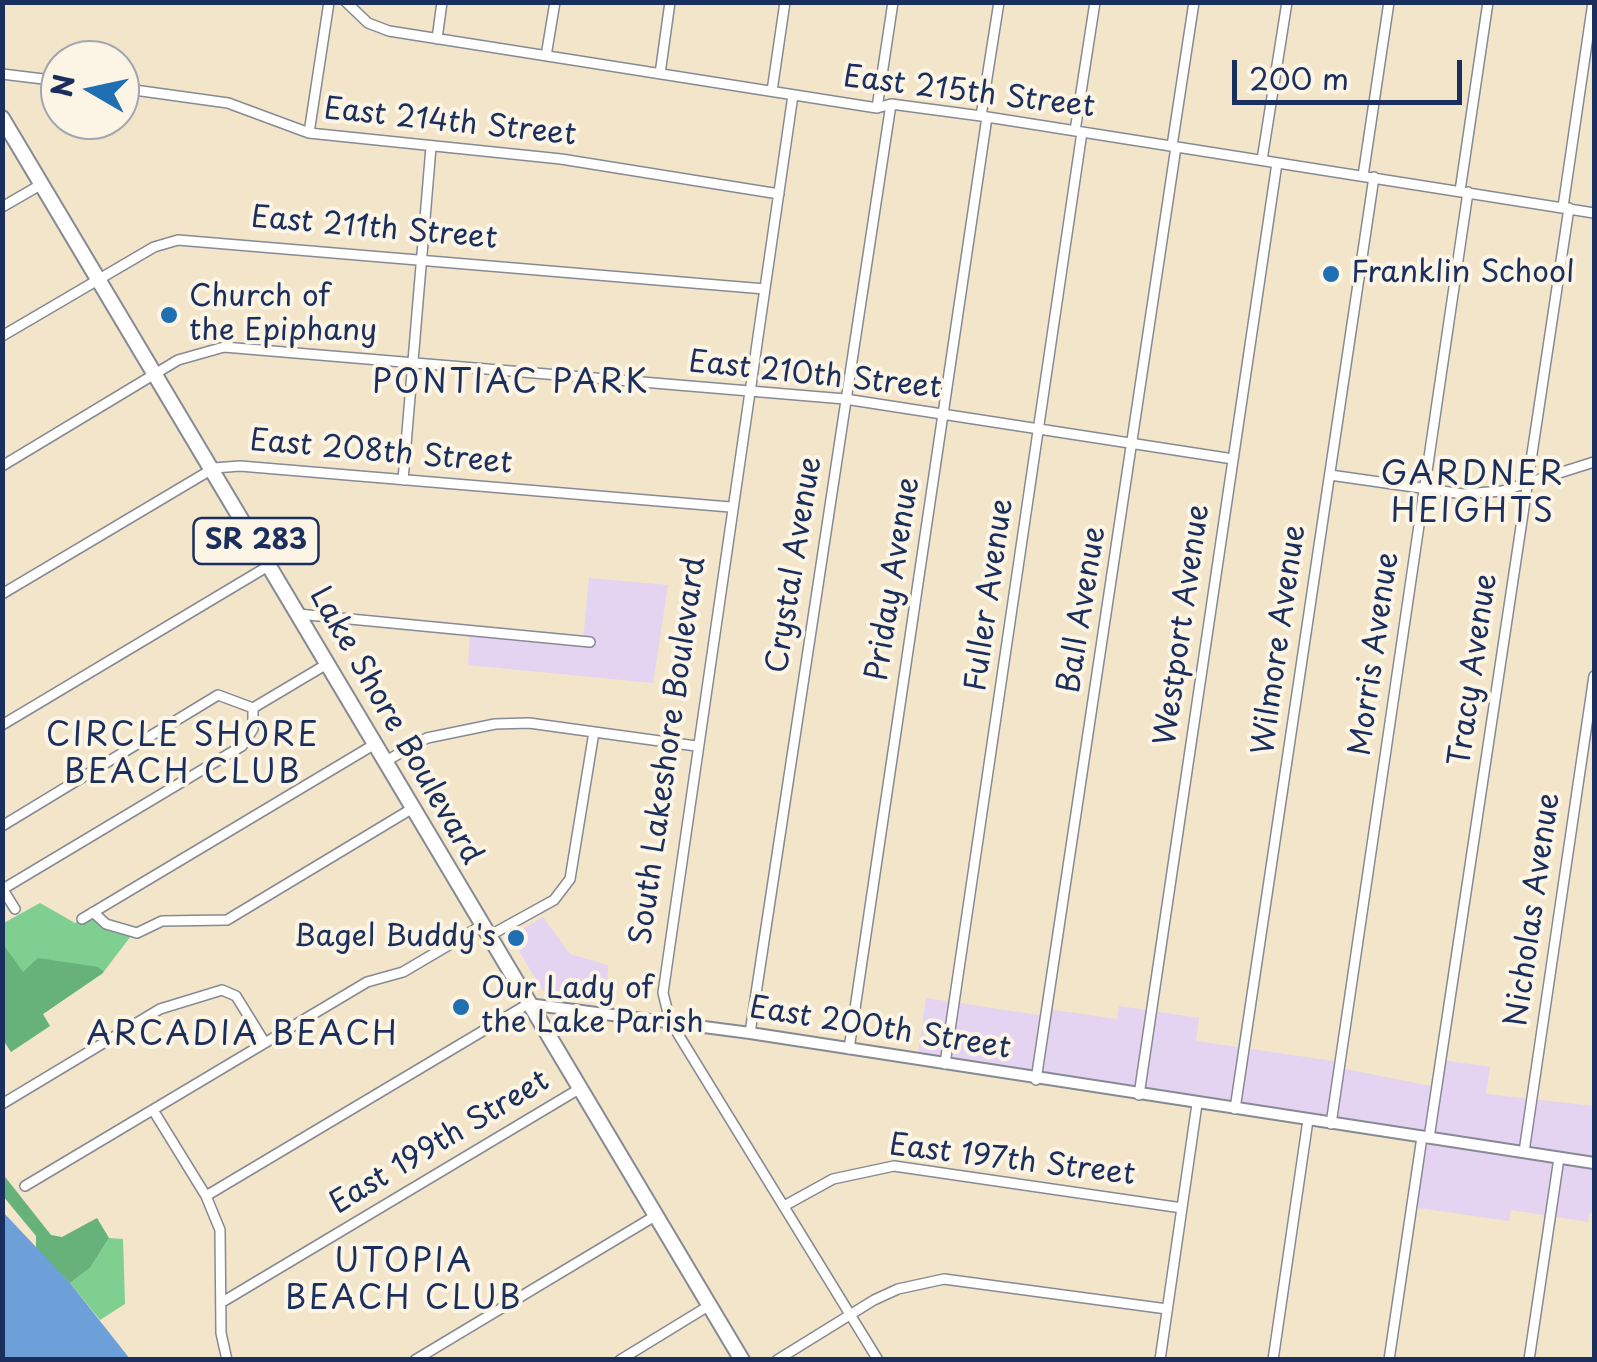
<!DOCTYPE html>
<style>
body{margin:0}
#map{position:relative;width:1597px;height:1362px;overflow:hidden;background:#f2e5c9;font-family:"Playpen Sans",sans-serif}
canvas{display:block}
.frame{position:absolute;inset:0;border:5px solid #1b2f5e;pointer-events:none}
.north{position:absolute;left:40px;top:40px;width:100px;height:100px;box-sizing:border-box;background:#fcf5e5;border:2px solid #a2a6af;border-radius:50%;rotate:279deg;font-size:28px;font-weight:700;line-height:40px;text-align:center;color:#1b2f5e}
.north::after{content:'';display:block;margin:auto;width:35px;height:45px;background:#1f6fb2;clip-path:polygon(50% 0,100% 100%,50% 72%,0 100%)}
.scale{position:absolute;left:1232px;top:60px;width:230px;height:45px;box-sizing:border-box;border:5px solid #1b2f5e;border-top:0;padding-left:12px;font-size:30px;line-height:35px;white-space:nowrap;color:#1b2f5e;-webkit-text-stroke:8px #fcf5e5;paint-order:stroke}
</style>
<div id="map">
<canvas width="1597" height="1362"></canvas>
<div class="frame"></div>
<div class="north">N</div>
<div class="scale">200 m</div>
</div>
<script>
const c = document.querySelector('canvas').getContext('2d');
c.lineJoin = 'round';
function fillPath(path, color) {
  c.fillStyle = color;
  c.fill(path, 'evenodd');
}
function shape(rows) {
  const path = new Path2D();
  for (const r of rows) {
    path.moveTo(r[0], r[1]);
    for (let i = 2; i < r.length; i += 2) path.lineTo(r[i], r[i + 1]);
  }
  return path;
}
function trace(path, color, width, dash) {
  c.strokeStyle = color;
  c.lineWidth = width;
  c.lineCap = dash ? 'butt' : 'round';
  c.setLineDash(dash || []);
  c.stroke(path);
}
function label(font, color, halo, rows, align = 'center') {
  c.font = font + ' "Playpen Sans",sans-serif';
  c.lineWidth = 8;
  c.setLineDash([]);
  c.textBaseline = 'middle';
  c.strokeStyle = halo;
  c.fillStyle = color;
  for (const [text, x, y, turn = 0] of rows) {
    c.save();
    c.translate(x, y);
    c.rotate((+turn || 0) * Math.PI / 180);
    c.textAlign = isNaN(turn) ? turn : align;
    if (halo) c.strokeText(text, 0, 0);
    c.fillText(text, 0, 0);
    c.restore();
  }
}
const built = shape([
 [589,578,668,585,653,683,468,665,470,631,583,641],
 [543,917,570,954,608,965,607,1001,543,991,510,936],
 [926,998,1045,1016,1047,1009,1117,1019,1119,1006,1199,1018,1196,1041,1340,1062,1340,1068,1436,1087,1441,1060,1490,1067,1486,1094,1594,1106,1594,1213,1589,1213,1588,1222,1511,1210,1509,1221,1412,1207,1422,1138,917,1060]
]);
const green = shape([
 [40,903,75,923,93,912,98,920,134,932,102,974,3,1041,2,924],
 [109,1238,123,1239,125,1304,100,1320,70,1283,90,1268]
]);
const forest = shape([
 [3,944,23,972,38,958,98,967,104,972,43,1014,50,1026,11,1052,3,1040],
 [2,1173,51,1235,62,1237,97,1218,109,1238,90,1268,70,1283,36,1250,36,1236,3,1196]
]);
const water = shape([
 [2,1211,70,1283,130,1359,3,1359]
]);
const minor = shape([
 [346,2,368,23,389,31,877,108,891,104,981,116,1594,213],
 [437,39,442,2],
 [546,56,555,2],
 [2,74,60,81],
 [660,74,670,2],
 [120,88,228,103,309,133,561,159,779,194],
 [772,91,785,2],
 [793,95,663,993,670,1021,878,1360],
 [877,108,893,2],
 [981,116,999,2],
 [1075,131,1095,2],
 [309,133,329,2],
 [1172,146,1194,2],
 [1262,160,1287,2],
 [1363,176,1389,2],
 [1460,191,1488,2],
 [2,207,42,184],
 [1563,207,1593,2],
 [2,336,154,247,178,240,765,289],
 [2,466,178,360,224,347,845,399,1233,459],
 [1330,475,1463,494,1502,491,1594,462],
 [403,480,431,147],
 [2,594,214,468,240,466,730,507],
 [298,614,590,642],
 [253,708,327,664],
 [2,725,270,565],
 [386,761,427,738,495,724,529,723,696,746],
 [2,826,218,695,253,708],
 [2,888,15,909],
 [3,889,242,746,253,729,253,708],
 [93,912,106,924,137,933,162,921,227,920,413,808],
 [82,919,375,744],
 [487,937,554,900,570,879,594,732],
 [750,1033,891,104],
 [849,1049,987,117],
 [945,1064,1082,132],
 [1036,1080,1176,147],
 [1139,1095,1277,163],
 [2,1104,160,1009,222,990,236,996,265,1043],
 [1235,1109,1374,177],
 [153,1110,206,1196,220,1230,221,1333,227,1360],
 [1331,1124,1468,192],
 [1429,1138,1569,208],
 [1524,1152,1594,676],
 [25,1186,367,982,403,972,481,926],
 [206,1196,528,1004],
 [784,1206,833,1179,894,1166,1182,1208],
 [224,1301,579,1089],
 [415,1360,655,1216],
 [620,1360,710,1305],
 [777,1360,874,1300,898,1289,944,1279,1167,1309],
 [1160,1360,1197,1104],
 [1273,1360,1308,1120],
 [1389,1360,1422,1137],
 [1529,1360,1559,1158]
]);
const tertiary = shape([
 [528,1004,750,1033,1594,1163]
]);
const primary = shape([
 [2,118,742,1360]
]);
const markers = [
 [1331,274,10,"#1f6fb2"],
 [169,315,10,"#1f6fb2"],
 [516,938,10,"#1f6fb2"],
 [461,1007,10,"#1f6fb2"]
];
const shields = [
 [256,541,125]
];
const shieldNames = [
 ["SR 283",256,541]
];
const streetNames = [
 ["East 215th Street",969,93,7],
 ["East 214th Street",450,123,6],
 ["East 211th Street",374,229,5],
 ["East 210th Street",815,376,6],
 ["East 208th Street",381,453,5],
 ["Crystal Avenue",795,565,-81],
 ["Priday Avenue",894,579,-81],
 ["Fuller Avenue",990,595,-82],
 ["Ball Avenue",1083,610,-81],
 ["Westport Avenue",1183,625,-82],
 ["Wilmore Avenue",1280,640,-82],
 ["Morris Avenue",1375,654,-82],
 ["Tracy Avenue",1474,670,-82],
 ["Lake Shore Boulevard",395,726,60],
 ["South Lakeshore Boulevard",669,751,-82],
 ["Nicholas Avenue",1534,910,-82],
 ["East 200th Street",880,1029,9],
 ["East 199th Street",440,1143,-31],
 ["East 197th Street",1012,1161,7]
];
const poiNames = [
 ["Franklin School",1351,274],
 ["Church of",189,298],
 ["the Epiphany",189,332],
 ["Bagel Buddy's",496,938,"right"],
 ["Our Lady of",481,990],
 ["the Lake Parish",481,1024]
];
const neighbourhoodNames = [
 ["PONTIAC PARK",511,384],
 ["GARDNER",1473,476],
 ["HEIGHTS",1473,513],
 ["CIRCLE SHORE",183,737],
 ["BEACH CLUB",183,774],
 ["ARCADIA BEACH",243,1036],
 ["UTOPIA",404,1263],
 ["BEACH CLUB",404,1300]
];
fillPath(built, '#e4d3f1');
fillPath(green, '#7ecf90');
fillPath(forest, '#66b27a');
fillPath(water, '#6d9fd8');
trace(minor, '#868a94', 12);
trace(tertiary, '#868a94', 14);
trace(primary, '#868a94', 18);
trace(minor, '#fff', 9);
trace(tertiary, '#fff', 10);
trace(primary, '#fff', 14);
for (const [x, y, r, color] of markers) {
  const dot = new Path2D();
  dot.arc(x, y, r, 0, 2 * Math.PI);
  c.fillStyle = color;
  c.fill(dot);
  trace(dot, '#fcf5e5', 4);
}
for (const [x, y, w] of shields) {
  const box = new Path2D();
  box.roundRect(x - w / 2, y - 23, w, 46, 8);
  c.fillStyle = '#fcf5e5';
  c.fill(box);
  trace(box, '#1b2f5e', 2.5);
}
label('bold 28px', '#1b2f5e', null, shieldNames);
label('30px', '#1b2f5e', '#fcf5e5', streetNames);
label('30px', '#1b2f5e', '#fcf5e5', poiNames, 'left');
c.letterSpacing = '2.5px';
label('32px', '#1b2f5e', '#fcf5e5', neighbourhoodNames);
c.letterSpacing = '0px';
</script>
